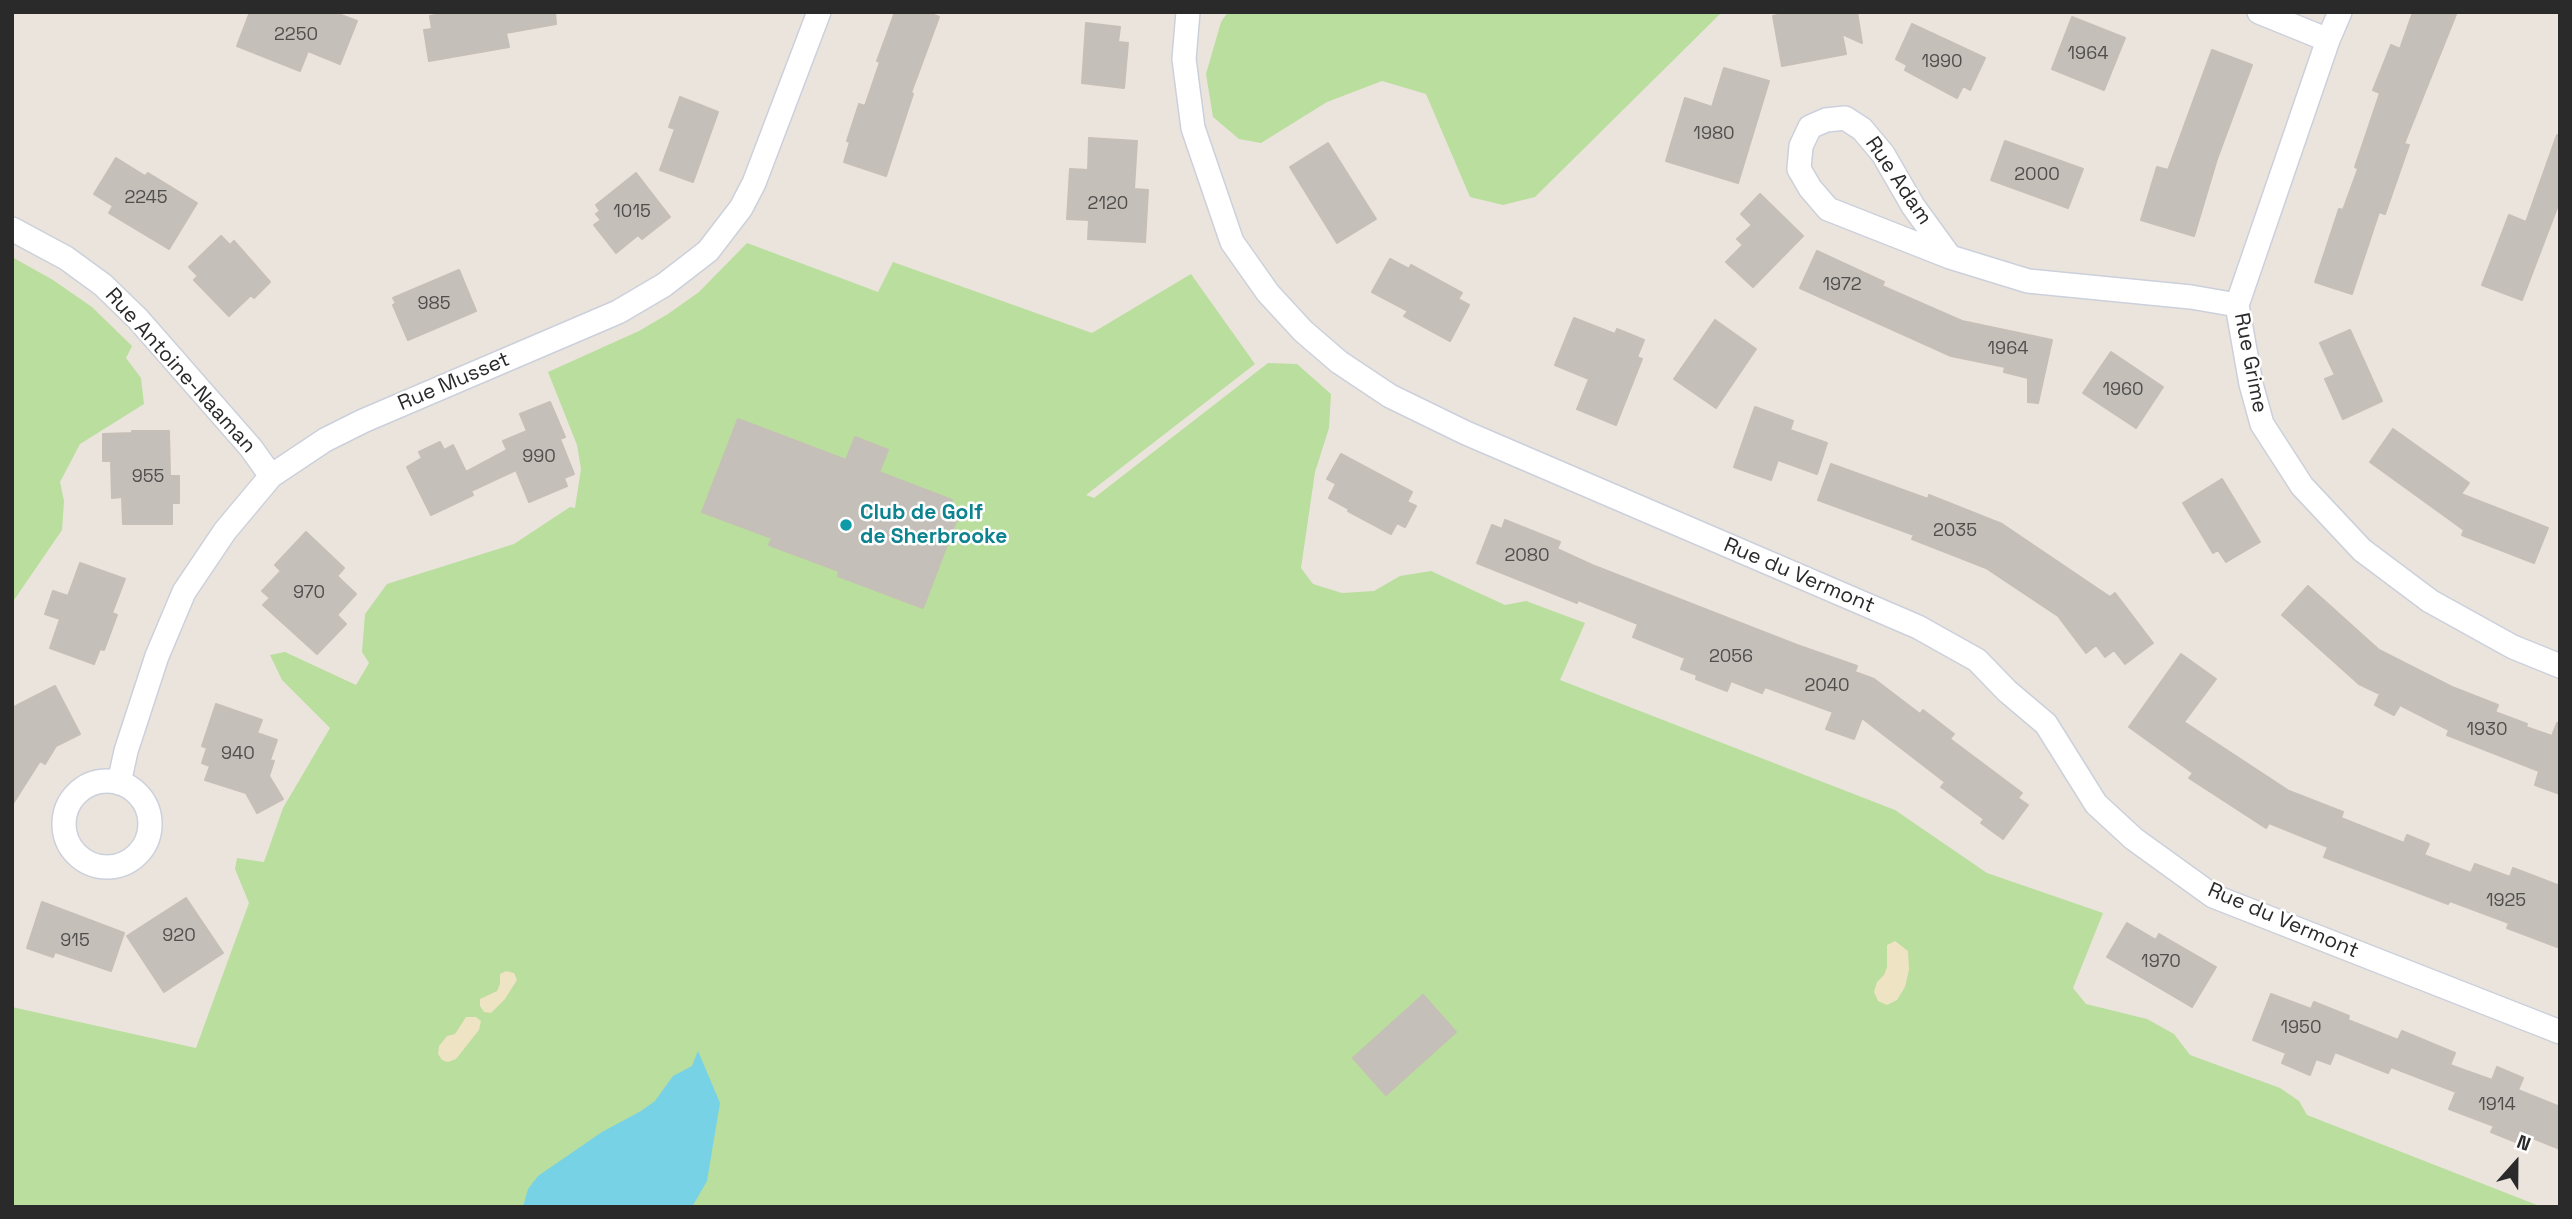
<!DOCTYPE html>
<style>
body{margin:0}
#map{position:relative;width:2572px;height:1219px;overflow:hidden;background:#ebe4dd;font-family:"Space Grotesk",sans-serif}
canvas{display:block}
.frame{position:absolute;inset:0;border:14px solid #2a2a2a;pointer-events:none}
.north{position:absolute;left:2481px;top:1128px;width:70px;height:70px;-webkit-text-stroke:5px #fff;paint-order:stroke;rotate:21deg;font-size:19px;font-weight:700;line-height:28px;text-align:center;color:#2a2a2a}
.north::after{content:'';display:block;margin:auto;width:24px;height:32px;background:#2a2a2a;clip-path:polygon(50% 0,100% 100%,50% 72%,0 100%)}
</style>
<div id="map">
<canvas width="2572" height="1219"></canvas>
<div class="frame"></div>
<div class="north">N</div>
</div>
<script>
const c = document.querySelector('canvas').getContext('2d');
c.lineJoin = 'round';
function fillPath(path, color) {
  c.fillStyle = color;
  c.fill(path, 'evenodd');
}
function shape(rows) {
  const path = new Path2D();
  for (const r of rows) {
    if (r.length === 3) {
      path.moveTo(r[0] + r[2], r[1]);
      path.arc(r[0], r[1], r[2], 0, 2 * Math.PI);
      continue;
    }
    path.moveTo(r[0], r[1]);
    for (let i = 2; i < r.length; i += 2) path.lineTo(r[i], r[i + 1]);
  }
  return path;
}
function trace(path, color, width, dash) {
  c.strokeStyle = color;
  c.lineWidth = width;
  c.lineCap = dash ? 'butt' : 'round';
  c.setLineDash(dash || []);
  c.stroke(path);
}
function label(font, color, halo, rows, align = 'center') {
  c.font = font + ' "Space Grotesk",sans-serif';
  c.lineWidth = 5;
  c.setLineDash([]);
  c.textBaseline = 'middle';
  c.strokeStyle = halo;
  c.fillStyle = color;
  for (const [text, x, y, turn = 0] of rows) {
    c.save();
    c.translate(x, y);
    c.rotate((+turn || 0) * Math.PI / 180);
    c.textAlign = isNaN(turn) ? turn : align;
    if (halo) c.strokeText(text, 0, 0);
    c.fillText(text, 0, 0);
    c.restore();
  }
}
const green = shape([
 [1228,12,1722,12,1535,197,1503,205,1470,197,1426,94,1382,81,1327,102,1261,143,1239,139,1213,117,1206,74,1221,22],
 [747,243,878,292,893,262,1092,333,1191,274,1255,364,1086,495,1094,498,1268,363,1297,364,1331,394,1329,428,1315,472,1301,568,1313,584,1342,593,1374,591,1400,576,1431,571,1505,605,1526,601,1585,623,1560,680,1895,810,1987,873,2103,913,2073,988,2086,1004,2147,1019,2174,1034,2190,1055,2280,1088,2299,1101,2307,1115,2542,1207,12,1207,12,1007,196,1048,249,903,235,869,237,858,264,862,283,808,330,728,282,680,270,655,285,652,356,685,369,663,362,652,365,614,387,584,514,544,570,507,575,508,581,469,577,445,548,372,639,331,668,314,699,292],
 [12,257,53,280,92,307,132,346,126,358,141,378,144,404,80,444,60,482,64,501,62,530,12,603]
]);
const sand = shape([
 [1895,941,1908,951,1909,970,1905,987,1897,1000,1887,1005,1878,1001,1874,992,1877,982,1884,975,1887,967,1887,945],
 [506,971,514,973,517,980,505,999,491,1013,484,1012,480,1006,480,999,497,991,500,984,500,974],
 [466,1017,476,1017,481,1021,479,1030,456,1059,448,1062,442,1060,438,1054,439,1046,447,1036,455,1034]
]);
const water = shape([
 [698,1051,720,1103,707,1181,692,1207,523,1207,528,1189,538,1176,602,1132,641,1111,655,1101,673,1076,692,1066]
]);
const building = shape([
 [250,12,333,12,357,21,340,64,308,51,300,71,237,46,250,12],
 [452,12,555,12,556,24,506,33,509,47,429,61,424,30,432,29,430,16,452,12],
 [895,12,926,12,939,17,911,93,913,94,886,176,844,162,850,142,847,141,859,104,865,106,880,62,877,61,895,12],
 [1792,12,1857,12,1862,43,1842,34,1846,54,1782,66,1773,16,1792,12],
 [2413,12,2457,12,2404,144,2409,145,2385,214,2379,212,2352,294,2315,282,2339,209,2343,210,2358,169,2355,167,2380,93,2373,90,2391,45,2400,49,2413,12],
 [2072,17,2125,38,2104,90,2052,69,2072,17],
 [1086,23,1120,27,1118,42,1128,43,1124,88,1082,83,1086,23],
 [1912,24,1985,58,1970,90,1963,86,1957,98,1905,70,1907,65,1896,59,1912,24],
 [2212,50,2252,65,2217,159,2194,236,2141,220,2157,167,2168,170,2212,50],
 [1724,68,1769,81,1738,183,1666,161,1685,98,1712,107,1724,68],
 [680,97,718,112,693,182,660,170,675,129,669,127,680,97],
 [2557,135,2560,136,2560,200,2522,300,2482,285,2509,215,2526,222,2557,135],
 [1089,138,1137,141,1134,189,1148,190,1145,242,1088,239,1089,220,1067,219,1070,169,1088,170,1089,138],
 [2005,141,2083,169,2068,208,1991,180,2005,141],
 [1328,143,1376,219,1337,243,1290,167,1328,143],
 [116,158,145,176,148,173,197,203,169,249,109,213,113,206,94,194,116,158],
 [636,173,670,217,642,239,638,235,616,253,594,225,601,220,596,214,600,211,596,205,636,173],
 [1760,194,1803,236,1753,287,1726,262,1743,245,1737,239,1752,225,1741,214,1760,194],
 [221,236,230,245,234,241,270,282,254,298,251,295,229,316,194,280,198,276,189,267,221,236],
 [1817,251,1884,282,1882,286,1962,321,2052,340,2038,403,2028,402,2028,378,2004,372,2005,367,1951,356,1800,288,1817,251],
 [1390,259,1409,269,1411,265,1462,293,1458,299,1469,305,1450,341,1404,316,1408,311,1372,292,1390,259],
 [459,270,476,311,408,340,393,305,396,303,393,298,459,270],
 [1574,318,1615,334,1617,329,1644,340,1637,357,1642,359,1616,425,1577,409,1589,379,1555,365,1574,318],
 [1715,320,1756,349,1716,408,1674,379,1715,320],
 [2350,330,2382,401,2343,419,2325,379,2335,375,2320,343,2350,330],
 [2111,352,2163,387,2136,428,2083,393,2111,352],
 [550,402,565,437,560,439,574,474,564,478,567,486,529,502,516,470,471,491,473,495,431,515,407,467,422,458,419,452,440,442,444,450,453,445,466,472,507,450,503,441,527,431,520,414,550,402],
 [1755,407,1793,421,1790,430,1827,443,1817,474,1778,460,1771,480,1734,467,1755,407],
 [738,419,846,460,855,437,888,450,879,472,952,500,950,507,960,511,923,608,838,576,839,571,769,545,772,538,702,512,738,419],
 [2393,429,2469,483,2461,494,2548,528,2534,563,2462,535,2464,530,2370,462,2393,429],
 [132,431,169,431,170,476,179,476,179,503,172,503,172,524,123,524,122,497,112,498,111,461,103,461,103,434,132,433,132,431],
 [1341,454,1412,492,1407,502,1416,506,1405,527,1397,523,1391,534,1348,511,1349,509,1329,498,1336,484,1327,479,1341,454],
 [1831,464,1928,499,1929,495,2002,524,2110,597,2115,593,2153,643,2125,664,2114,650,2105,657,2096,645,2086,653,2058,616,1986,568,1912,539,1914,535,1818,500,1831,464],
 [2222,479,2260,542,2226,562,2218,550,2213,553,2183,503,2222,479],
 [1505,520,1560,542,1557,549,1592,565,1797,645,1857,666,1855,672,1874,679,1920,714,1923,710,1954,734,1950,739,2022,793,2018,798,2028,805,2003,839,1981,823,1984,819,1941,787,1945,782,1862,718,1854,739,1826,729,1833,712,1765,687,1762,693,1731,681,1727,691,1696,679,1697,675,1681,669,1685,658,1633,637,1638,624,1578,600,1577,603,1477,563,1492,525,1502,529,1505,520],
 [306,532,344,568,337,576,356,594,337,615,346,624,317,654,263,605,270,598,262,591,281,571,275,565,306,532],
 [80,563,125,579,112,613,117,615,104,650,100,649,94,664,50,648,60,619,45,614,53,591,68,596,80,563],
 [2308,586,2379,650,2452,687,2498,705,2495,712,2527,724,2526,727,2552,736,2557,723,2560,724,2560,794,2535,785,2539,771,2447,735,2449,730,2400,705,2394,715,2375,705,2380,694,2359,684,2282,615,2308,586],
 [2181,654,2216,679,2184,722,2289,791,2343,812,2341,818,2404,843,2407,835,2429,844,2424,855,2471,873,2475,864,2510,877,2513,868,2560,886,2560,948,2507,928,2509,923,2450,901,2448,904,2324,857,2328,847,2269,823,2266,828,2189,778,2193,773,2129,727,2181,654],
 [55,686,80,734,56,746,45,764,40,761,12,805,12,708,55,686],
 [216,704,262,720,257,733,277,740,270,760,274,761,269,776,283,799,257,813,246,793,205,780,210,766,202,763,207,748,202,746,216,704],
 [186,898,223,953,164,992,127,936,186,898],
 [42,902,124,933,111,971,55,952,53,957,27,948,42,902],
 [2127,923,2156,940,2159,934,2216,967,2192,1007,2107,957,2127,923],
 [2271,994,2311,1009,2314,1002,2349,1016,2348,1020,2398,1040,2402,1031,2455,1053,2450,1065,2492,1080,2497,1067,2523,1078,2518,1090,2560,1107,2560,1149,2530,1137,2526,1146,2491,1132,2494,1126,2449,1109,2456,1092,2391,1067,2388,1073,2335,1052,2330,1064,2316,1059,2310,1075,2282,1063,2286,1053,2253,1040,2271,994],
 [1423,995,1456,1032,1386,1095,1353,1058,1423,995]
]);
const street = shape([
 [1188,12,1184,59,1193,128,1232,242,1268,293,1303,331,1339,362,1390,396,1466,433,1918,627,1977,660,2007,691,2046,724,2096,804,2134,839,2213,896,2560,1032],
 [2259,12,2328,40],
 [2340,12,2328,40,2237,305,2251,384,2262,424,2302,486,2362,550,2430,601,2513,647,2560,666],
 [12,229,66,258,103,285,138,319,251,448,271,476],
 [1950,257,1913,206,1883,154,1862,129,1845,118,1826,120,1810,127,1801,146,1799,169,1810,188,1828,209,1950,257,2028,281,2191,297,2237,305],
 [107,824,43],
 [119,783,126,751,157,656,184,592,225,531,271,476,325,440,363,421,618,312,664,285,708,251,741,208,754,183,819,12]
]);
const markers = [
 [846,525,7,"#0f9aa8"]
];
const numberNames = [
 ["2250",296,35],
 ["1964",2088,54],
 ["1990",1942,62],
 ["1980",1714,134],
 ["2000",2037,175],
 ["2245",146,198],
 ["2120",1108,204],
 ["1015",632,212],
 ["1972",1842,285],
 ["985",434,304],
 ["1964",2008,349],
 ["1960",2123,390],
 ["990",539,457],
 ["955",148,477],
 ["2035",1955,531],
 ["2080",1527,556],
 ["970",309,593],
 ["2056",1731,657],
 ["2040",1827,686],
 ["1930",2487,730],
 ["940",238,754],
 ["1925",2506,901],
 ["920",179,936],
 ["915",75,941],
 ["1970",2161,962],
 ["1950",2301,1028],
 ["1914",2497,1105]
];
const streetNames = [
 ["Rue Adam",1898,181,56],
 ["Rue Grime",2250,363,79],
 ["Rue Antoine-Naaman",180,371,48],
 ["Rue Musset",454,382,-23],
 ["Rue du Vermont",1799,576,23],
 ["Rue du Vermont",2283,921,23]
];
const cultureNames = [
 ["Club de Golf",860,513],
 ["de Sherbrooke",860,537]
];
fillPath(green, '#b9de9d');
fillPath(sand, '#eee3c2');
fillPath(water, '#77d2e6');
fillPath(building, '#c4bfb8');
trace(building, '#c6bfb7', 2);
trace(street, '#cbd0db', 26);
trace(street, '#fff', 23);
for (const [x, y, r, color] of markers) {
  const dot = new Path2D();
  dot.arc(x, y, r, 0, 2 * Math.PI);
  c.fillStyle = color;
  c.fill(dot);
  trace(dot, '#fff', 2.5);
}
label('18px', '#504f4e', null, numberNames);
label('21px', '#2a2a2a', '#fff', streetNames);
label('bold 21px', '#0d838f', '#fff', cultureNames, 'left');
</script>
